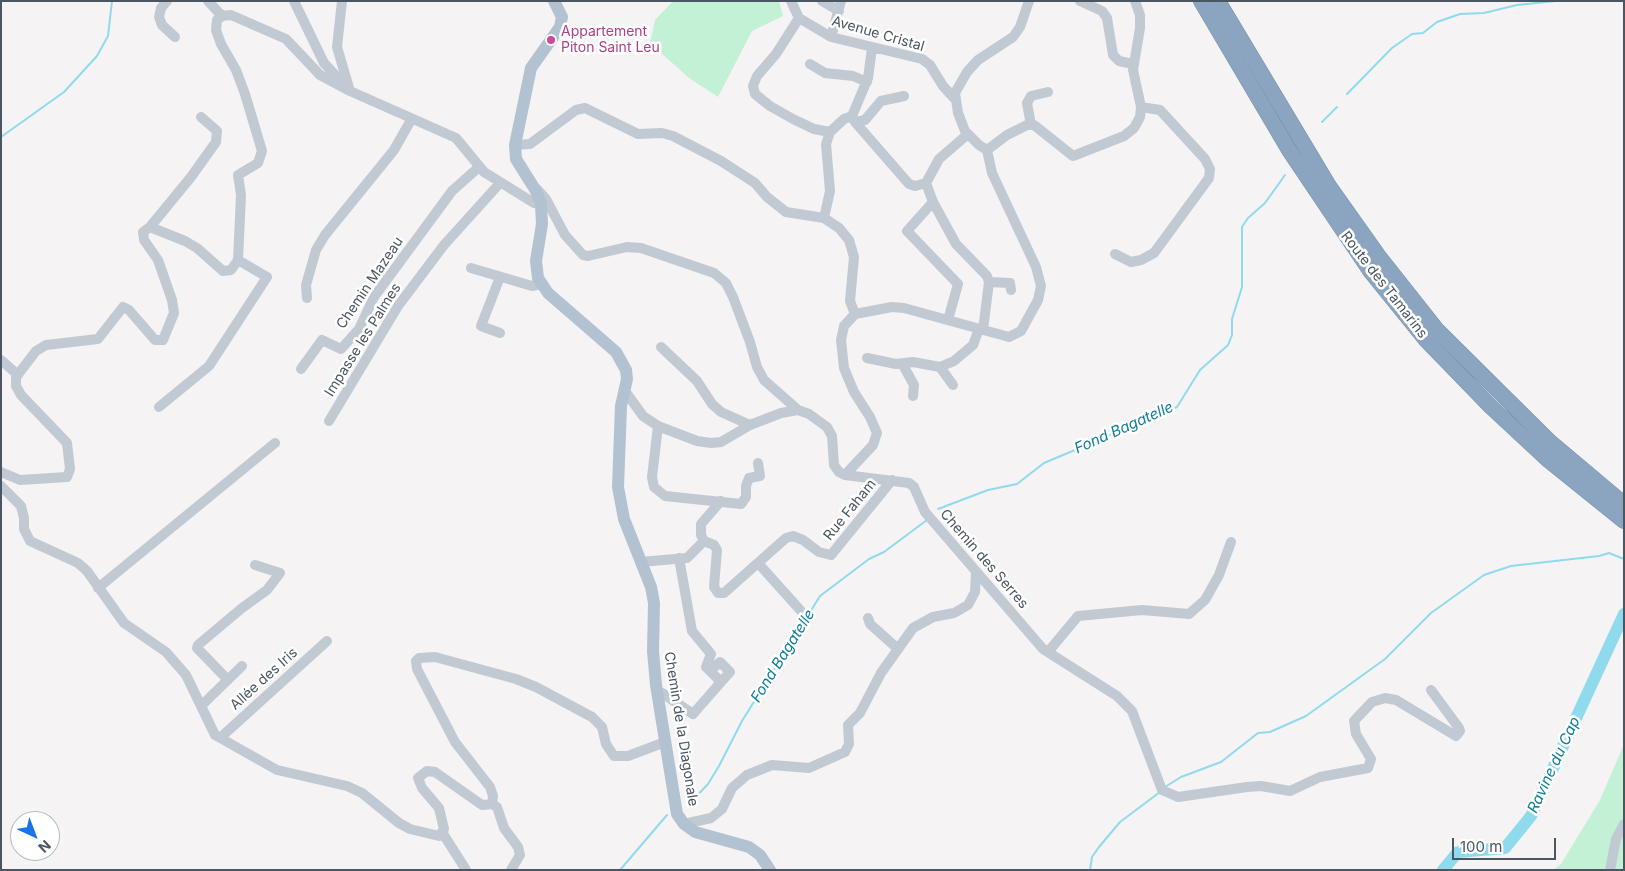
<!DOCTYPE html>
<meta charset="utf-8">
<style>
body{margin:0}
#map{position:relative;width:1625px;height:871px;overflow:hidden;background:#f5f3f3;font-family:Inter,sans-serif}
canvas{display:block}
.frame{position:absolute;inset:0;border:2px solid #4a5661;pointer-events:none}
.north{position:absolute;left:10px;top:811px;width:50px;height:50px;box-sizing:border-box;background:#fff;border:1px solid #b7bbc0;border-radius:50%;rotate:137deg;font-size:14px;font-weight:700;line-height:20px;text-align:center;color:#4a5661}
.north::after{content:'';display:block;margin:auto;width:18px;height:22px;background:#1a73e8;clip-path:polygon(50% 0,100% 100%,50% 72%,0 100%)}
.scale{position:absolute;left:1452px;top:838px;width:104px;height:22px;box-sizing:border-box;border:2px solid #4a5661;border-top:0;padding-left:6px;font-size:15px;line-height:18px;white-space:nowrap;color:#4a5661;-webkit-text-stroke:4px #fff;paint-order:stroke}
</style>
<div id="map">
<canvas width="1625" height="871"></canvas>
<div class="frame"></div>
<div class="north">N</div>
<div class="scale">100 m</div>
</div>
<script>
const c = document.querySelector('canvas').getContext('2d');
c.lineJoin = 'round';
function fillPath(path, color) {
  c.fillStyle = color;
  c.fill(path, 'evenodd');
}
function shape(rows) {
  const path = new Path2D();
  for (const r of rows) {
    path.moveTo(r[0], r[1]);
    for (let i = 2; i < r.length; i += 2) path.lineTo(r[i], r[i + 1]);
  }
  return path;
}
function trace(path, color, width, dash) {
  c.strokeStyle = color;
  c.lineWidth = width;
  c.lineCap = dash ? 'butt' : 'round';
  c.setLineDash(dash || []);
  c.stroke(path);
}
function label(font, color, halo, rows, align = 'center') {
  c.font = font + ' Inter,sans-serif';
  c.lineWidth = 5;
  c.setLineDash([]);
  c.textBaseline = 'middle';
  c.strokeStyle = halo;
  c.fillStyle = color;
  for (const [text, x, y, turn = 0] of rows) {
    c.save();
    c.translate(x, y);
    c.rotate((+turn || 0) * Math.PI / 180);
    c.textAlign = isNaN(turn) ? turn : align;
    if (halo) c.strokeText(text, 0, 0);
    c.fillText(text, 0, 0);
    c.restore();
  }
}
const green = shape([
 [673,1,779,1,783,16,752,31,718,97,689,78,650,43,655,20],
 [1624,744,1624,870,1553,870,1561,864,1600,800]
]);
const stream = shape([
 [1347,94,1392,48,1412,34,1423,33,1437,22,1460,14,1484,13,1517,5,1556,1],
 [1322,122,1337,107],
 [1,137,64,92,97,56,108,36,112,1],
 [938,509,988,490,1017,484,1044,463,1177,407,1200,370,1228,345,1232,335,1232,319,1242,287,1242,227,1248,218,1265,203,1285,175],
 [1165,787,1181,777,1221,762,1258,733,1270,732,1306,716,1385,659,1431,613,1484,575,1511,566,1599,556,1609,553,1624,559],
 [691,802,708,784,719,766,742,721,820,596,869,559,884,552,927,520],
 [620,870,667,815],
 [1090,870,1092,857,1099,847,1120,822,1160,792]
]);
const river = shape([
 [1443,870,1458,852,1505,848,1531,816,1624,614]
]);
const minor = shape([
 [167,1,161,8,159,17,162,25,175,37],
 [208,1,222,16],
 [294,1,324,63,350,91,456,138,484,172,534,203,541,204],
 [342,1,337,47,349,88],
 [791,1,799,18,831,37,922,59,930,65,943,86,954,98],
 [822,1,839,11],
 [1080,1,1102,11,1107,18,1113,55,1119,61,1133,64],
 [799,18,776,54,757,76,753,86,755,94,770,106,793,119,814,129,830,132],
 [831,37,841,1],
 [810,64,825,73,853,76,867,82],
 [852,116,868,78,872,48],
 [852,117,855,122,865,120,881,101,904,96],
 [855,122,909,184,915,186,926,183],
 [1031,125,1027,103,1031,96,1048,92],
 [968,134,939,159,926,183,933,202,956,244,987,276,989,282,983,330],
 [515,145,530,144,576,110,585,108,638,134,662,133,673,136,721,161,755,183,767,197,786,212,824,218,839,228,849,240,854,257,850,301,855,314],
 [987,150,979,145,965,131,958,113,955,93,967,72,978,60,1013,37,1020,27,1029,1],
 [537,189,546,199,565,235,583,255,588,256,627,247,641,248,714,273,726,283,733,297,750,342,757,367,764,380,798,410],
 [933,202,907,231,958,284,948,320],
 [824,218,830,191,826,144,830,132,844,119,852,116],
 [150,227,191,177,216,142,217,131,201,117],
 [1115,254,1131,262,1141,260,1154,253,1209,178,1210,169,1205,159,1160,110,1141,107],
 [471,268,532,286,541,284],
 [989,282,1010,283,1011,290],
 [307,298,306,285,316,250,325,235,394,150,411,120],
 [500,333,481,326,500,277],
 [661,347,697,381,712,404,721,412,750,425],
 [867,358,896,364,913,362,940,367,954,361,973,345,979,329],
 [1,360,18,375],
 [903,365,914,385,913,396],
 [940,367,953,385],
 [301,369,322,340,341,349,359,329,374,297,452,191,479,167],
 [625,391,643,416,658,426,697,441,711,443,721,442,750,425,781,413,798,410,809,414,827,427,832,436,834,465,839,472,845,475,873,445,877,433,870,417,854,392,844,368,841,340,844,326,855,314,892,307,904,308,1009,337,1021,331,1038,300,1041,286,1036,267,992,173,987,150,1007,135,1027,125,1034,125,1073,156,1124,136,1134,128,1140,117,1141,107,1133,70,1140,28,1140,15,1135,1],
 [159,407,209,366,267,277,238,260],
 [329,421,398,306,444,245,500,183],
 [658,426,652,477,654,487,665,496,741,504,746,497,746,486,749,478,760,476,758,463],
 [1,472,20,480,67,477,70,469,67,443,21,395,16,386,16,377,36,351,46,345,98,339,123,307,129,310,155,340,163,340,174,313,172,300,158,260,144,240,143,232,150,227,185,241,197,248,223,271,231,270,238,260,241,195,238,175,258,163,262,151,245,94,236,70,221,44,216,30,217,20,222,16,231,15,286,39,320,75,350,91],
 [845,475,909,483,914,487,925,512,1043,649,1117,696,1132,711,1162,790,1178,797,1247,787,1261,786,1290,791,1320,777,1368,768,1371,759,1356,734,1354,721,1372,702,1385,698,1396,700,1456,736,1460,731,1459,728,1431,690],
 [1,486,21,506,24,518,24,529,30,541,78,563,87,571,124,623,166,652,186,675,215,735,277,770,347,786,362,793,399,823,410,829,439,836,444,829,439,808,422,788,418,778,427,771,435,772,482,805,492,804,493,796,490,787,455,742,417,669,416,661,419,658,435,657,516,679,536,687,592,717,602,727,606,744,614,756,628,756,665,742],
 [704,541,701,535,701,524,721,501],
 [640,562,687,558,704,541,714,545,717,550,714,587,718,593,724,593,786,538,793,536,803,540,819,552,831,555,892,480],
 [758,563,801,611],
 [98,588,275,443],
 [868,618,870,624,898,649],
 [1048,652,1078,616,1142,610,1189,614,1205,600,1219,575,1231,542],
 [710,671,720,662,730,672,721,682],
 [228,680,197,648,198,645,242,608,267,590,280,573,255,565],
 [657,693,662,693,693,714,721,682,706,667,711,654,692,631,679,558],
 [201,706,242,666],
 [220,738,327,641],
 [492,804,497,807,504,828,518,847,520,855,511,870],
 [684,824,711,818,722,809,732,788,747,775,772,765,809,768,845,752,849,744,848,725,860,713,881,673,913,628,933,617,954,613,968,605,975,592,976,572],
 [442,832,466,870],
 [1610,870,1616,839,1624,824]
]);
const major = shape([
 [554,1,562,17,560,27,531,68,515,145,516,159,536,191,541,204,542,224,536,261,538,278,548,293,616,352,626,370,627,379,621,406,618,487,624,519,651,587,654,603,653,651,656,685,677,814,684,824,695,832,749,847,760,855,770,870]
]);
const highway = shape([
 [1201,1,1289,150,1371,272,1426,340,1490,406,1547,459,1624,521],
 [1218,1,1329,186,1380,258,1437,330,1550,442,1624,504]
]);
const markers = [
 [551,40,5,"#d1479c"]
];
const hotelNames = [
 ["Appartement",561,32],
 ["Piton Saint Leu",561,48]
];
const streetNames = [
 ["Avenue Cristal",878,34,16],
 ["Chemin Mazeau",370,283,-56],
 ["Route des Tamarins",1384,285,52],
 ["Impasse les Palmes",363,340,-58],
 ["Rue Faham",850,510,-51],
 ["Chemin des Serres",984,559,49],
 ["Allée des Iris",264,679,-42],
 ["Chemin de la Diagonale",681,729,81]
];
const waterNames = [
 ["Fond Bagatelle",1124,428,-24],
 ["Fond Bagatelle",783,656,-58],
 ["Ravine du Cap",1554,765,-65]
];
fillPath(green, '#c3f1d5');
trace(stream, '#90daee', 2);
trace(river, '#90daee', 12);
trace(highway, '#7690ad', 16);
trace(minor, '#c1cad2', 10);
trace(major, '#b3c2d1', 12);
trace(highway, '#8ba5c1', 15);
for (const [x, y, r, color] of markers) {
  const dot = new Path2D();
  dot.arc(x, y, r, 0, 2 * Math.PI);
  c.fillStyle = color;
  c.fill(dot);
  trace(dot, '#fff', 2);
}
label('14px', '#b23c85', '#fff', hotelNames, 'left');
label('14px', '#4a5661', '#fff', streetNames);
label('italic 15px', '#0c7c9b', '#fff', waterNames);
</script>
